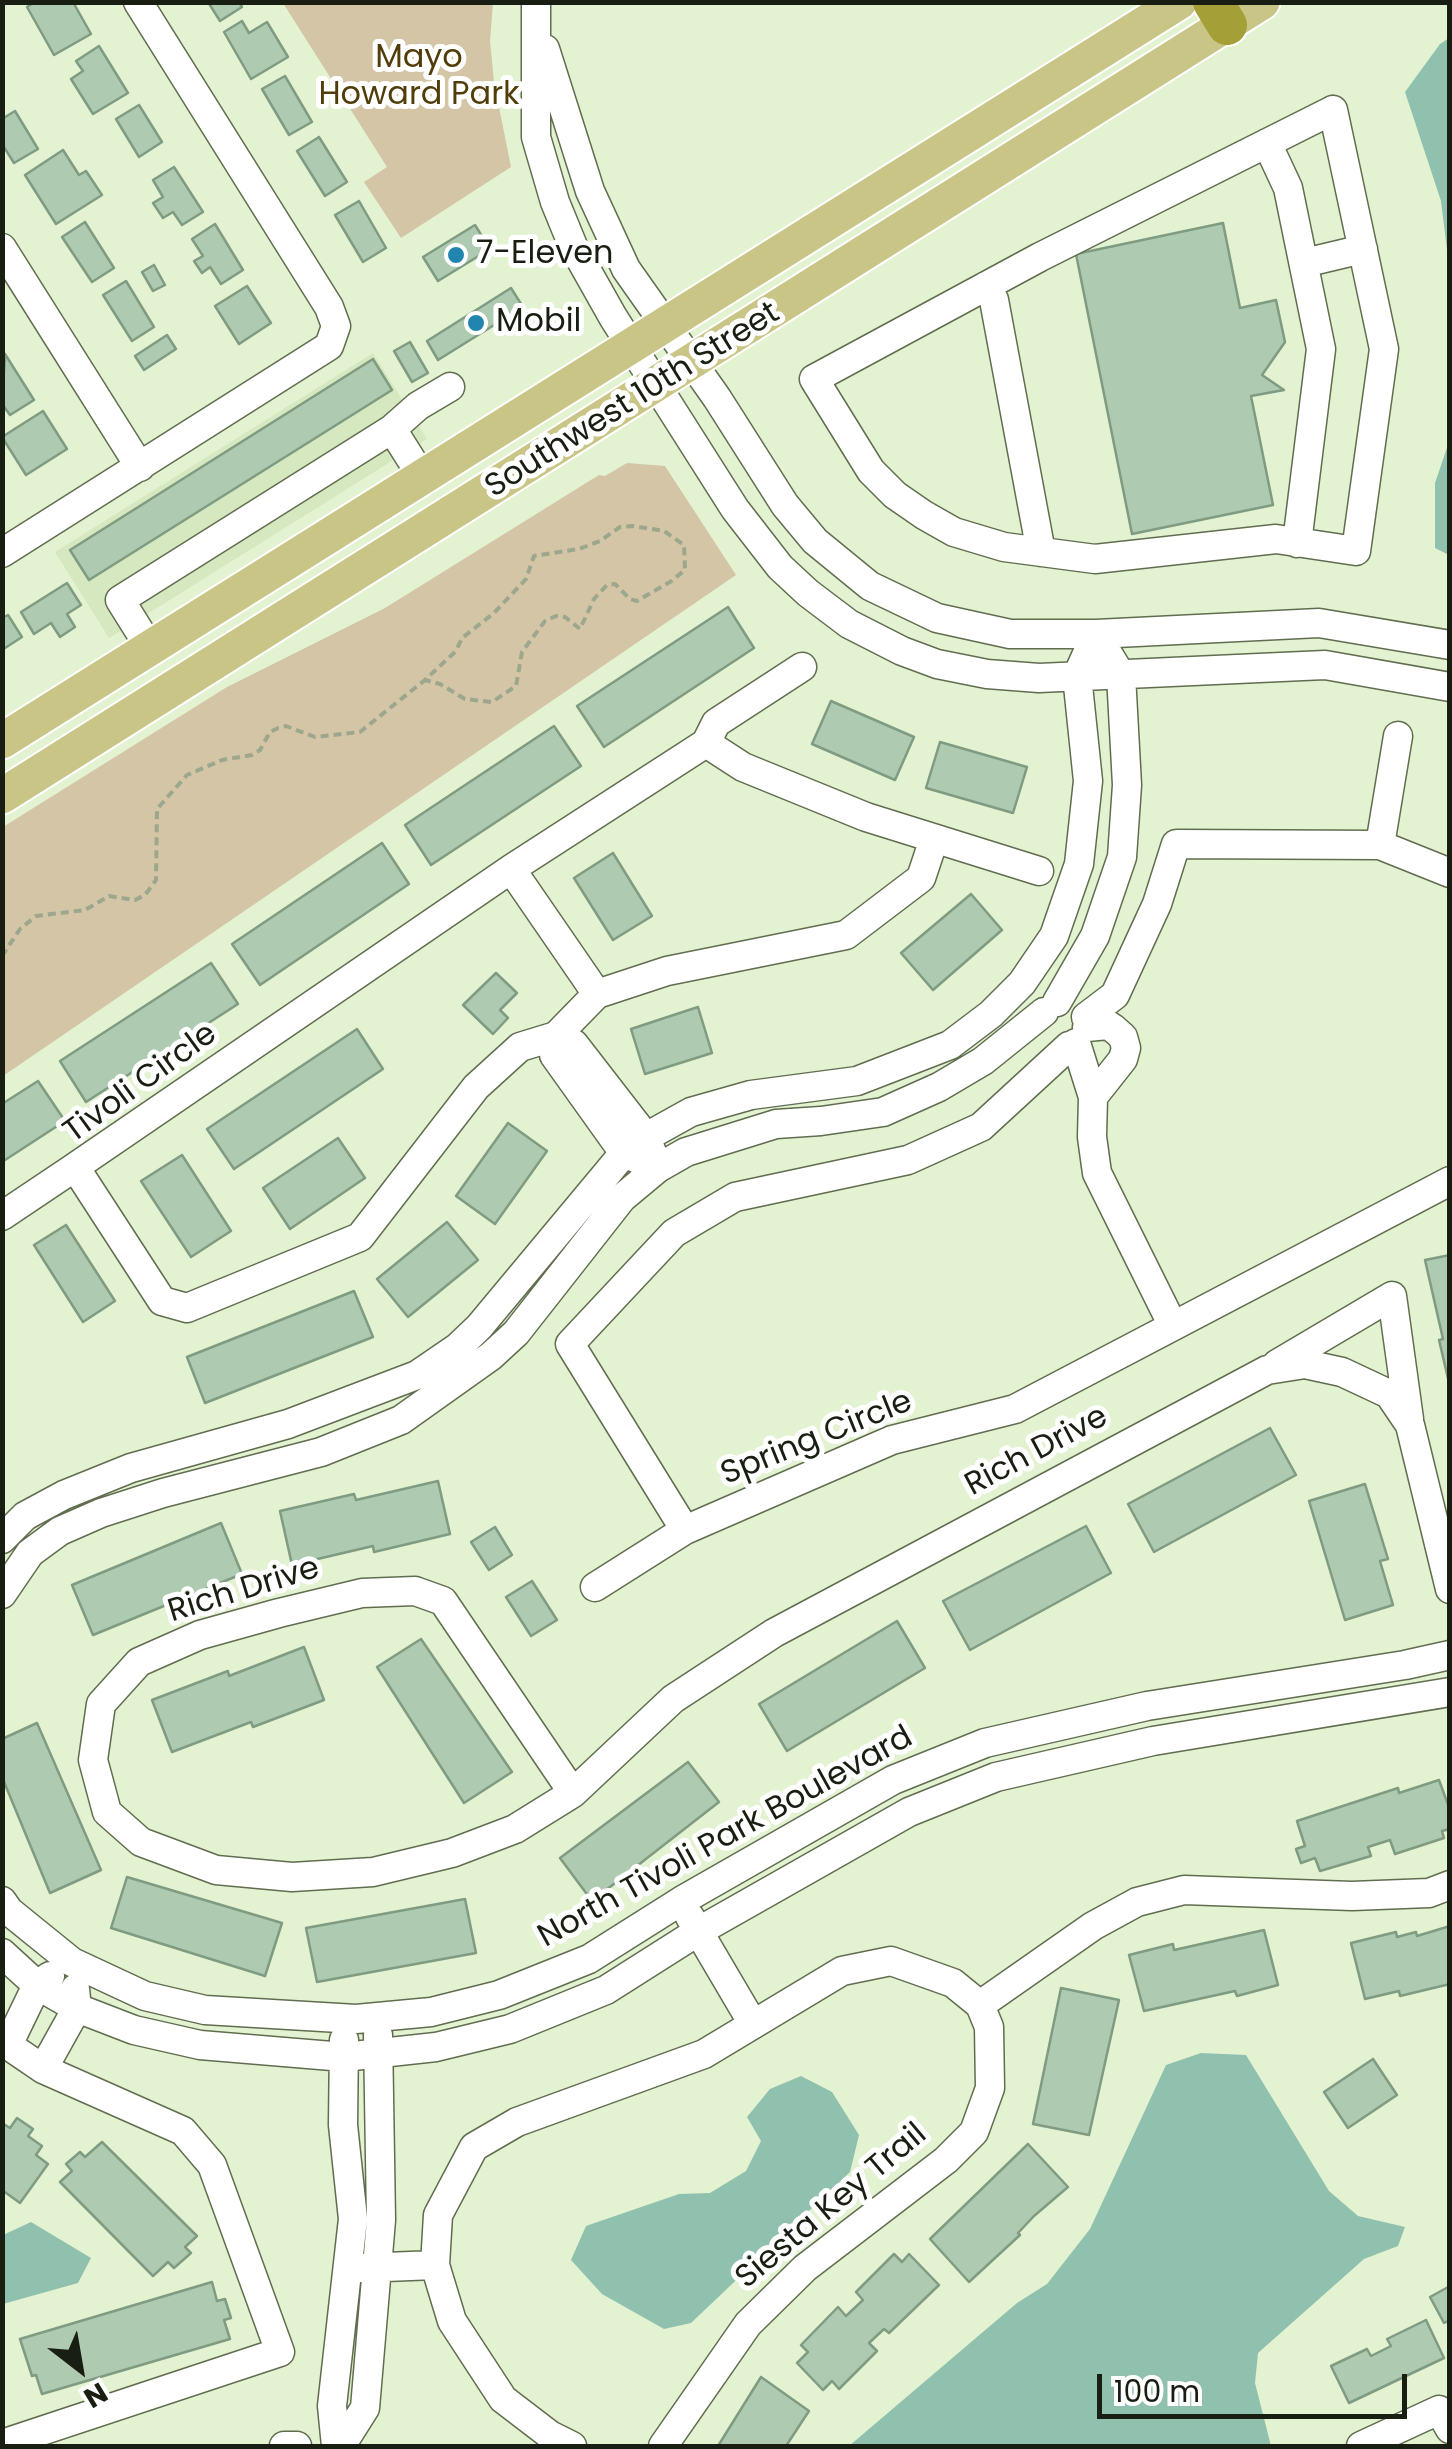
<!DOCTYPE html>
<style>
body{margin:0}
#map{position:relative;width:1452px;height:2449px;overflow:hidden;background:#e3f2d0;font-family:Poppins,sans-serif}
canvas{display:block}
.frame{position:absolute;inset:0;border:5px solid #191e12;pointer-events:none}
.north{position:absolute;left:30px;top:2319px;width:100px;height:100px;-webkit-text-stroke:8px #fff;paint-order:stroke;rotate:149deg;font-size:28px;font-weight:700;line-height:40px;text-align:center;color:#191e12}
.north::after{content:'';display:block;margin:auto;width:35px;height:45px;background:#191e12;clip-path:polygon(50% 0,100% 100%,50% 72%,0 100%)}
.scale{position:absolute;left:1097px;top:2374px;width:310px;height:45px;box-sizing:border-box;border:5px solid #191e12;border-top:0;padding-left:12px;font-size:30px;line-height:35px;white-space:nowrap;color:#191e12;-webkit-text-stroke:8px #fff;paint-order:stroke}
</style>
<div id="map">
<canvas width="1452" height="2449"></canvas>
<div class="frame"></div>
<div class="north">N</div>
<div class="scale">100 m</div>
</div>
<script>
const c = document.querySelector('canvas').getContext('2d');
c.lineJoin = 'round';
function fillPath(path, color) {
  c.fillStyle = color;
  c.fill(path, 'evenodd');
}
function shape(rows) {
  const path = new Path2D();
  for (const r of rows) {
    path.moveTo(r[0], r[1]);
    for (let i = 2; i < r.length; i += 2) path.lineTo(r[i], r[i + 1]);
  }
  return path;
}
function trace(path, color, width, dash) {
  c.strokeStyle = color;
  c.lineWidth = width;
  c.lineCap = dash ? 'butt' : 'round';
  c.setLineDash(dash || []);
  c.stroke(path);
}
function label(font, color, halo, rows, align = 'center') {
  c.font = font + ' Poppins,sans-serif';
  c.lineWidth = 10;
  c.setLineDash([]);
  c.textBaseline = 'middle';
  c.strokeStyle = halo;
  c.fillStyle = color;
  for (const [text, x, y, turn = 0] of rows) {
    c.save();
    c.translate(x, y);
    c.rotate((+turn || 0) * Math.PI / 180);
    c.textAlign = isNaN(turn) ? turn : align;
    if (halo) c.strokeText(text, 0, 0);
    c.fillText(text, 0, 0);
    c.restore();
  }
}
const built = shape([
 [373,353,427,439,109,638,55,552]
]);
const green = shape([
 [283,3,493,3,490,41,494,82,511,167,401,238,364,182,387,167],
 [627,463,665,466,736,575,3,1076,3,827,227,687,385,608,599,475,605,476]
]);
const water = shape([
 [1449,38,1449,266,1441,201,1405,92,1440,44],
 [1449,442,1449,555,1435,548,1435,483],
 [1201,2053,1246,2055,1329,2191,1358,2216,1405,2227,1398,2246,1364,2259,1258,2353,1255,2383,1271,2446,849,2446,1017,2303,1047,2284,1090,2229,1166,2065],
 [801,2076,832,2092,859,2135,850,2172,691,2323,664,2329,602,2294,571,2260,586,2226,679,2194,710,2193,746,2171,761,2141,747,2117,770,2089],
 [31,2222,91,2258,78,2283,3,2304,3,2235]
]);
const building = shape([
 [35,2,73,2,91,34,54,55,27,7,35,2],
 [208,2,239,2,242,7,220,21,208,2],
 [242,21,249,33,267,22,288,57,251,79,224,32,242,21],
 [99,46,128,93,93,114,71,79,83,71,76,61,99,46],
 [285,76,312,122,289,135,262,89,285,76],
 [139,105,162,142,139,157,116,119,139,105],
 [15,111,38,149,14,163,2,144,2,119,15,111],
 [319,137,347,182,325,196,297,151,319,137],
 [63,150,79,175,86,171,102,195,56,224,25,175,63,150],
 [174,167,203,212,182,225,173,212,163,218,153,203,163,197,153,180,174,167],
 [359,201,386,248,363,262,335,215,359,201],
 [85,222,114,268,92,282,62,237,85,222],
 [1223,223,1240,308,1276,300,1285,342,1262,375,1284,390,1251,396,1273,505,1132,534,1076,254,1223,223],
 [215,224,243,270,221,284,210,267,202,273,194,261,203,256,192,239,215,224],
 [475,225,490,249,438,281,423,257,475,225],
 [154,265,165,285,153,291,142,272,154,265],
 [126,281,154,327,132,341,103,295,126,281],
 [247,286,271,323,239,344,215,306,247,286],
 [511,288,523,307,438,360,427,341,511,288],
 [167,335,176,349,144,370,135,356,167,335],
 [410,342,428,373,412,382,394,351,410,342],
 [5,354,34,400,10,415,2,404,5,354],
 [373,359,392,390,89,580,70,550,373,359],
 [43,411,67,449,26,475,2,437,43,411],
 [67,583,81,605,67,614,75,627,60,637,51,623,34,634,21,612,67,583],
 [728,607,754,648,604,747,577,706,728,607],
 [8,615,22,637,2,650,2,618,8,615],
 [831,701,914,737,895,780,812,744,831,701],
 [554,726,581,766,431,865,405,825,554,726],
 [940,742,1027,767,1013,813,926,788,940,742],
 [382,843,409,884,260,985,232,944,382,843],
 [613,853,652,916,613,940,574,878,613,853],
 [971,894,1002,930,933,990,901,953,971,894],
 [211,963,238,1004,86,1102,60,1061,211,963],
 [496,973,517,993,500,1010,508,1018,493,1034,463,1005,496,973],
 [698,1007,712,1053,645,1074,631,1029,698,1007],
 [357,1029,383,1069,234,1169,207,1129,357,1029],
 [38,1081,65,1121,2,1162,2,1104,38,1081],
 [508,1123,547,1151,495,1224,456,1196,508,1123],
 [338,1138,365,1178,290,1229,263,1188,338,1138],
 [182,1155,231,1231,191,1257,141,1181,182,1155],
 [447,1222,478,1260,408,1317,377,1279,447,1222],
 [66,1225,115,1301,83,1322,34,1245,66,1225],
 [1450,1255,1450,1387,1439,1340,1443,1339,1425,1260,1450,1255],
 [354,1291,373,1337,205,1403,187,1357,354,1291],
 [1270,1428,1296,1475,1154,1552,1128,1504,1270,1428],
 [438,1481,450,1534,374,1552,373,1546,292,1565,280,1511,354,1494,356,1500,438,1481],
 [1365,1484,1388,1559,1380,1561,1393,1605,1345,1620,1309,1501,1365,1484],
 [221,1523,242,1574,93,1635,72,1585,221,1523],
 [1086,1526,1111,1573,970,1650,943,1601,1086,1526],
 [495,1527,512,1555,489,1570,471,1542,495,1527],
 [532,1581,557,1620,531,1636,506,1597,532,1581],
 [897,1621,925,1668,787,1751,759,1704,897,1621],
 [421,1639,512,1772,464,1803,377,1667,421,1639],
 [304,1647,324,1700,253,1727,251,1722,172,1752,152,1700,228,1671,229,1676,304,1647],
 [37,1723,101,1870,50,1893,2,1777,2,1739,37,1723],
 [688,1762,719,1802,592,1901,560,1858,688,1762],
 [1439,1780,1450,1810,1450,1829,1442,1831,1444,1838,1395,1854,1390,1840,1368,1847,1371,1856,1320,1871,1315,1858,1301,1863,1296,1849,1305,1846,1297,1821,1398,1788,1399,1793,1439,1780],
 [127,1877,282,1923,265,1976,111,1928,127,1877],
 [465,1899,476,1953,317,1982,306,1928,465,1899],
 [1450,1926,1450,1984,1400,1996,1399,1991,1365,1999,1351,1943,1396,1932,1397,1937,1416,1932,1417,1936,1450,1926],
 [1264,1930,1278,1985,1237,1996,1235,1991,1144,2011,1129,1955,1173,1944,1174,1950,1264,1930],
 [1061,1988,1119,2000,1089,2135,1033,2124,1061,1988],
 [1373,2059,1397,2095,1348,2128,1324,2092,1373,2059],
 [17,2118,33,2129,28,2136,42,2146,36,2155,48,2164,20,2203,2,2190,2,2123,10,2128,17,2118],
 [102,2142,197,2236,185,2247,191,2253,174,2268,168,2262,153,2276,60,2182,72,2171,66,2164,80,2152,85,2157,102,2142],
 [1028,2144,1068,2187,1034,2216,1018,2233,1020,2235,969,2282,930,2239,1028,2144],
 [894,2254,902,2262,909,2254,939,2285,889,2333,884,2329,869,2343,877,2351,839,2389,832,2381,823,2390,797,2363,808,2352,801,2345,838,2307,846,2316,863,2300,856,2292,894,2254],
 [212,2282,217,2301,225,2299,231,2318,224,2320,230,2339,42,2394,36,2375,32,2376,20,2339,212,2282],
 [1450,2286,1450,2320,1444,2323,1430,2297,1450,2286],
 [1426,2320,1444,2358,1349,2403,1331,2366,1367,2349,1371,2356,1391,2346,1387,2339,1426,2320],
 [761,2377,809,2411,786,2446,718,2446,761,2377]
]);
const path = shape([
 [2,956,20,929,36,916,85,910,109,896,135,900,145,895,156,880,157,809,187,775,222,760,252,755,260,750,270,732,278,728,286,726,315,737,360,732,425,680,456,651,462,638,494,613,526,579,534,556,579,549,600,541,620,527,633,526,664,531,684,545,685,570,670,582,637,601,630,599,615,584,607,585,594,599,580,629,565,617,556,616,545,621,522,652,516,686,492,702,465,699,440,684,425,680]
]);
const minor = shape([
 [536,2,536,137,555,202,573,246,613,317,735,509,780,567,808,593,849,624,902,651,937,664,987,674,1039,678,1325,665,1450,687],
 [545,49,590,191,626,269,717,398,785,505,815,541,870,586,937,618,1010,634,1096,634,1319,623,1450,645],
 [1333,110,1384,349,1356,551,1276,539,1095,559,1004,547,954,532,924,515,895,495,871,471,814,379,1040,257,1333,110],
 [1267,143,1288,188,1321,349,1297,543],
 [2,248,140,467],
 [1304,263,1363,249],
 [986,286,994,300,1041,552],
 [392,429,418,406,450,387],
 [2,553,329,346,336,326,329,307,138,2],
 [150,648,120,600,392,429,421,475],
 [706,743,716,723,802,667],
 [934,839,921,878,846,935,667,971,597,994,556,1036,520,1047,476,1087,360,1237,187,1308,162,1301,75,1167,511,869,706,743,743,767,866,817,1039,871],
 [1380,845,1398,736],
 [511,869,597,994],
 [1057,1002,1095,936,1122,857,1127,785,1121,675,1096,634],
 [1086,1017,1115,995,1157,904,1176,844,1380,845,1450,873],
 [1087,1027,1108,1025,1114,1029,1123,1037,1126,1048,1123,1059,1093,1097],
 [556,1036,574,1044,646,1137,658,1168,624,1153,554,1055,556,1036],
 [1076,1043,1093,1097,1092,1137,1097,1173,1173,1326],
 [1069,1046,981,1127,908,1160,735,1197,674,1233,570,1344,685,1530,892,1440,1015,1409,1450,1181],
 [2,1216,75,1167],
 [1277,1364,1392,1296,1409,1419],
 [2,1539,25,1516,64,1495,131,1468,288,1424,417,1375,458,1347,479,1327,624,1153,646,1137,691,1112,751,1095,857,1081,950,1045,991,1014,1022,983,1054,936,1079,864,1088,781,1077,676,1096,634],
 [595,1587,685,1530],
 [415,1591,443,1601,573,1793,515,1829,452,1853,373,1872,292,1877,216,1870,141,1842,107,1812,93,1760,101,1704,139,1662,200,1635,279,1613,362,1593,415,1591],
 [2,1594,30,1553,60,1531,101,1513,163,1493,321,1452,401,1420,491,1356,516,1333,622,1198,658,1168,686,1152,776,1124,821,1121,883,1112,939,1087,983,1061,1044,1012],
 [573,1793,673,1699,774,1633,1267,1370,1305,1364,1342,1372,1389,1394,1410,1425,1450,1589],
 [2,1901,9,1911,72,1962,145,1996,205,2010,356,2019,431,2012,499,1995,589,1959,681,1901,893,1780,985,1743,1147,1706,1405,1665,1450,1655],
 [690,1917,753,2024],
 [2,1953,37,1985,77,2008,134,2030,200,2045,344,2057,436,2047,510,2029,606,1990,699,1931,909,1812,996,1777,1153,1741,1450,1692],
 [980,2005,1093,1926,1137,1902,1184,1890,1352,1896,1429,1893,1450,1885],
 [2,2041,43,2069,183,2131,212,2165,280,2352,2,2444],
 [8,2045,37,1985,50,1976],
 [43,2069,77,2008,75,1989],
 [361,2268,435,2265],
 [284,2446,297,2446],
 [336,2446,332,2406,353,2219,343,2125,344,2040],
 [341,2446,365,2408,381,2220,378,2035],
 [572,2446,550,2435,503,2399,452,2321,435,2265,438,2215,474,2147,517,2122,704,2054,842,1971,891,1961,953,1983,980,2005,989,2027,990,2088,974,2132,946,2160,805,2268,748,2324,663,2446],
 [1361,2446,1439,2410,1450,2429]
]);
const major = shape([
 [2,741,1179,2],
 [2,796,1262,2]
]);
const highway = shape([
 [1213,2,1227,25]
]);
const markers = [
 [456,255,10,"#2185af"],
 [476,323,10,"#2185af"]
];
const parkNames = [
 ["Mayo",419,59],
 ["Howard Park",419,96]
];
const poiNames = [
 ["7-Eleven",476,255],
 ["Mobil",496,323]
];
const streetNames = [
 ["Southwest 10th Street",633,401,-32],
 ["Tivoli Circle",141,1084,-36],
 ["Spring Circle",817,1439,-22],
 ["Rich Drive",1037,1452,-28],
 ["Rich Drive",244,1591,-17],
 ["North Tivoli Park Boulevard",726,1838,-29],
 ["Siesta Key Trail",832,2207,-40]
];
fillPath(built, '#d6e8bf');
fillPath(green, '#d4c5a6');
fillPath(water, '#90c0ae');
fillPath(building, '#aecab0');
trace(building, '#7f9b82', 2.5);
trace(minor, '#606d4f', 31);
trace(major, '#fff', 39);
trace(highway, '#fff', 44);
trace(path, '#9ca78d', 4, [8, 5]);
trace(minor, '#fff', 28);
trace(major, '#c9c587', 35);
trace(highway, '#a59f37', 40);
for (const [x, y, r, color] of markers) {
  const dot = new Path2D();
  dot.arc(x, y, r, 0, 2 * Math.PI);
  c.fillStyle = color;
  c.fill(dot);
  trace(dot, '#fff', 4);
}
label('32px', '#513d0a', '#fff', parkNames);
label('32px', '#191e12', '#fff', poiNames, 'left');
label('32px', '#191e12', '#fff', streetNames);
</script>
